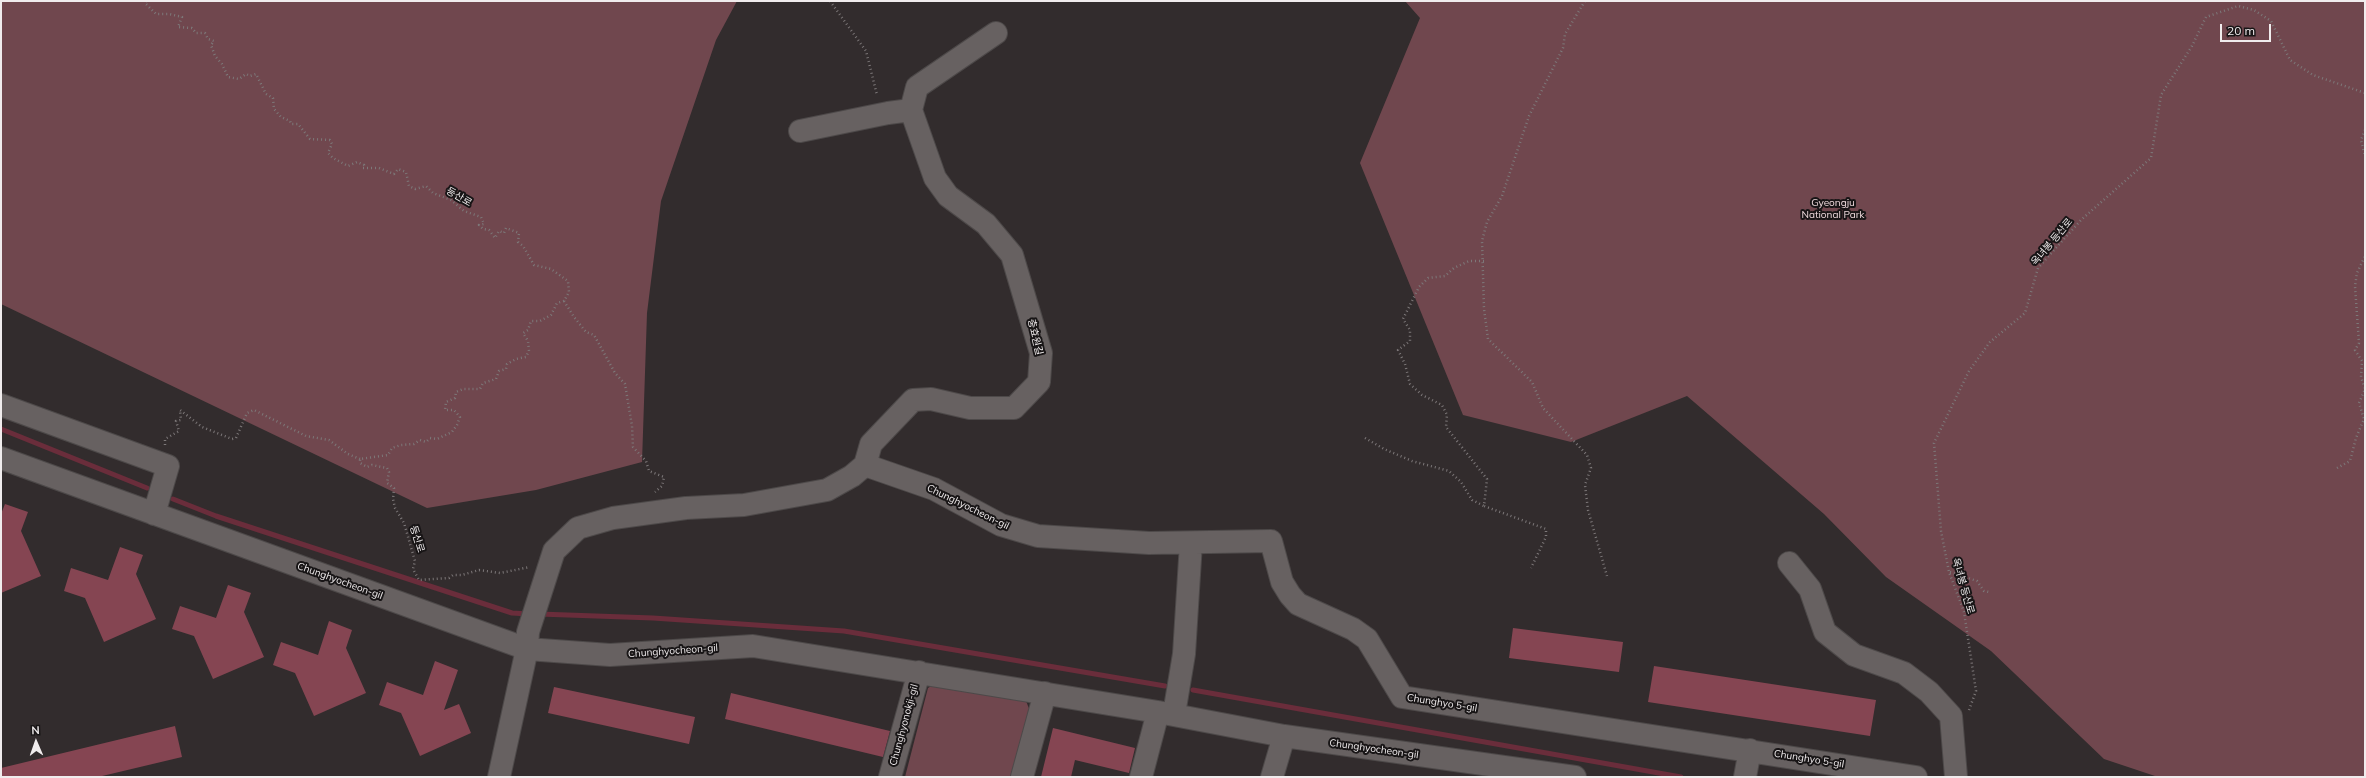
<!DOCTYPE html>
<meta charset="utf-8">
<style>
body{margin:0}
#map{position:relative;width:2366px;height:778px;overflow:hidden;background:#322c2d;font-family:Mulish,sans-serif}
canvas{display:block}
.frame{position:absolute;inset:0;border:2px solid #f0eced;pointer-events:none}
.north{position:absolute;left:16px;top:722px;width:40px;height:40px;-webkit-text-stroke:3px #181516;paint-order:stroke;rotate:358deg;font-size:11px;font-weight:700;line-height:16px;text-align:center;color:#f0eced}
.north::after{content:'';display:block;margin:auto;width:14px;height:18px;background:#f0eced;clip-path:polygon(50% 0,100% 100%,50% 72%,0 100%)}
.scale{position:absolute;left:2220px;top:24px;width:51px;height:18px;box-sizing:border-box;border:2px solid #f0eced;border-top:0;padding-left:5px;font-size:12px;line-height:14px;white-space:nowrap;color:#f0eced;-webkit-text-stroke:3px #181516;paint-order:stroke}
</style>
<div id="map">
<canvas width="2366" height="778"></canvas>
<div class="frame"></div>
<div class="north">N</div>
<div class="scale">20 m</div>
</div>
<script>
const c = document.querySelector('canvas').getContext('2d');
c.lineJoin = 'round';
function fillPath(path, color) {
  c.fillStyle = color;
  c.fill(path, 'evenodd');
}
function shape(rows) {
  const path = new Path2D();
  for (const r of rows) {
    path.moveTo(r[0], r[1]);
    for (let i = 2; i < r.length; i += 2) path.lineTo(r[i], r[i + 1]);
  }
  return path;
}
function trace(path, color, width, dash) {
  c.strokeStyle = color;
  c.lineWidth = width;
  c.lineCap = dash ? 'butt' : 'round';
  c.setLineDash(dash || []);
  c.stroke(path);
}
function label(font, color, halo, rows, align = 'center') {
  c.font = font + ' Mulish,"Noto Sans KR",sans-serif';
  c.lineWidth = 4;
  c.setLineDash([]);
  c.textBaseline = 'middle';
  c.strokeStyle = halo;
  c.fillStyle = color;
  for (const [text, x, y, turn = 0] of rows) {
    c.save();
    c.translate(x, y);
    c.rotate((+turn || 0) * Math.PI / 180);
    c.textAlign = isNaN(turn) ? turn : align;
    if (halo) c.strokeText(text, 0, 0);
    c.fillText(text, 0, 0);
    c.restore();
  }
}
const green = shape([
 [1,1,737,1,716,40,661,201,647,313,642,462,536,490,427,508,1,304],
 [1405,1,2365,1,2365,777,2158,777,2104,759,1991,651,1886,577,1824,514,1687,396,1571,442,1463,415,1360,163,1420,18],
 [940,681,1024,696,1032,716,1016,777,905,777,928,688]
]);
const stream = shape([
 [1,429,147,488],
 [173,499,216,516,512,613,529,614],
 [539,614,653,618,844,631,1165,686],
 [1193,690,1681,777]
]);
const building = shape([
 [5,504,28,512,21,531,41,576,1,593,1,514],
 [120,547,143,555,136,574,156,619,104,642,85,598,64,591,71,568,108,580],
 [228,585,251,593,244,612,264,657,213,679,194,636,172,629,180,606,216,618],
 [329,621,352,630,346,648,366,693,314,716,295,673,273,665,281,642,318,655],
 [1513,628,1623,642,1619,672,1509,658],
 [435,661,458,670,444,710,459,704,471,733,420,756,401,713,379,705,387,682,423,695],
 [1654,666,1876,700,1870,736,1648,702],
 [554,687,695,717,689,744,548,713],
 [731,693,890,731,883,757,725,719],
 [175,726,182,757,98,777,1,777,1,768],
 [1053,728,1135,748,1129,773,1075,760,1071,777,1041,777]
]);
const path = shape([
 [146,1,145,3,156,14,169,14,182,17,178,27,192,28,196,33,205,33,208,39,214,41,211,45,215,56,222,64,228,77,239,79,246,74,250,76,256,74,266,94,273,98,274,109,281,117,290,121,291,124,298,124,310,139,330,140,332,144,328,153,333,158,348,166,357,162,364,165,363,168,379,168,394,174,398,169,406,172,409,186,415,189,426,186,433,193,451,200,464,211,481,217,484,224,479,225,483,229,489,230,495,238,499,231,504,233,506,228,519,233,518,242,523,246,534,265,551,269,568,281,569,292,564,301,557,303,551,315,540,321,531,321,528,330,523,333,528,341,529,351,526,357,516,359,507,364,506,369,499,371,496,379,483,383,480,389,463,389,456,392,455,398,446,402,445,410,454,410,460,417,457,425,452,432,437,439,430,438,426,442,420,440,414,444,401,445,392,448,388,455,360,459,360,463,367,467,372,465,387,468,389,472,387,483,394,488,393,499,395,508,404,523,415,561,413,569,419,580,449,578,453,575,462,575,479,570,500,573,530,567],
 [830,1,866,51,877,95],
 [1585,1,1565,34,1563,48,1529,116,1502,196,1487,222,1482,241,1484,309,1488,339,1532,382,1543,408,1587,455,1591,468,1585,485,1588,510,1607,576],
 [2365,130,2361,140,2365,156],
 [1484,261,1469,261,1454,268,1445,276,1428,278,1419,287,1403,319,1410,330,1410,341,1398,350,1405,364,1410,384,1422,395,1442,405,1447,415,1446,427,1487,479,1484,506,1546,529,1546,537,1531,568],
 [564,301,574,317,586,332,594,335,615,373,625,384,632,426,633,447,646,461,649,471,664,477,662,486,655,492],
 [1365,438,1384,449,1412,461,1449,471,1461,482,1472,500,1484,506],
 [165,445,165,439,179,431,176,421,181,420,180,410,202,427,232,439,236,438,247,413,254,410,306,436,329,440,348,454,360,459],
 [2337,468,2350,461,2356,438,2364,419,2359,403,2365,389,2361,377,2362,361,2355,350,2359,343,2355,286,2357,273,2365,256],
 [1950,572,1977,581,1984,591,1989,592],
 [1969,710,1976,691,1964,612,1949,572,1941,531,1934,443,1969,371,1990,342,2025,313,2038,268,2081,220,2151,158,2161,95,2192,46,2206,17,2238,6,2254,10,2271,21,2290,60,2313,75,2365,93]
]);
const minor = shape([
 [911,110,917,87,996,33],
 [800,131,888,113,911,110,935,178,948,196,986,224,1012,255,1041,353,1039,382,1014,408,970,408,931,399,913,400,871,444,865,465],
 [1,405,168,466,154,514],
 [1,458,527,649,610,655,753,646,1158,712,1284,736,1575,777],
 [1789,563,1810,589,1825,632,1854,655,1904,673,1929,692,1951,716,1956,777],
 [1174,714,1184,654,1191,543],
 [499,777,527,649,528,632,554,551,578,528,613,518,686,508,744,505,827,490,852,476,865,465,934,489,1001,525,1038,536,1149,543,1271,541,1282,582,1290,595,1298,604,1353,629,1367,639,1402,697,1916,777],
 [890,777,919,672],
 [1022,777,1045,693],
 [1141,777,1158,712],
 [1272,777,1284,736],
 [1745,777,1750,750]
]);
const streetNames = [
 ["등산로",459,197,30],
 ["옥녀봉 등산로",2052,242,-50],
 ["충효원길",1035,337,77],
 ["Chunghyocheon-gil",968,507,26],
 ["등산로",417,539,73],
 ["Chunghyocheon-gil",340,581,20],
 ["옥녀봉 등산로",1963,586,74],
 ["Chunghyocheon-gil",673,651,-4],
 ["Chunghyo 5-gil",1442,703,9],
 ["Chunghyonokji-gil",904,725,-75],
 ["Chunghyocheon-gil",1374,749,8],
 ["Chunghyo 5-gil",1809,759,9]
];
const parkNames = [
 ["Gyeongju",1833,203],
 ["National Park",1833,215]
];
fillPath(green, '#70474e');
trace(stream, '#6a2d3b', 5);
fillPath(building, '#854552');
trace(minor, '#4d4949', 24);
trace(path, '#7d7879', 2.5, [1, 3]);
trace(minor, '#676161', 22);
label('10px', '#f0eced', '#181516', streetNames);
label('10px', '#f1dcdf', '#181516', parkNames);
</script>
